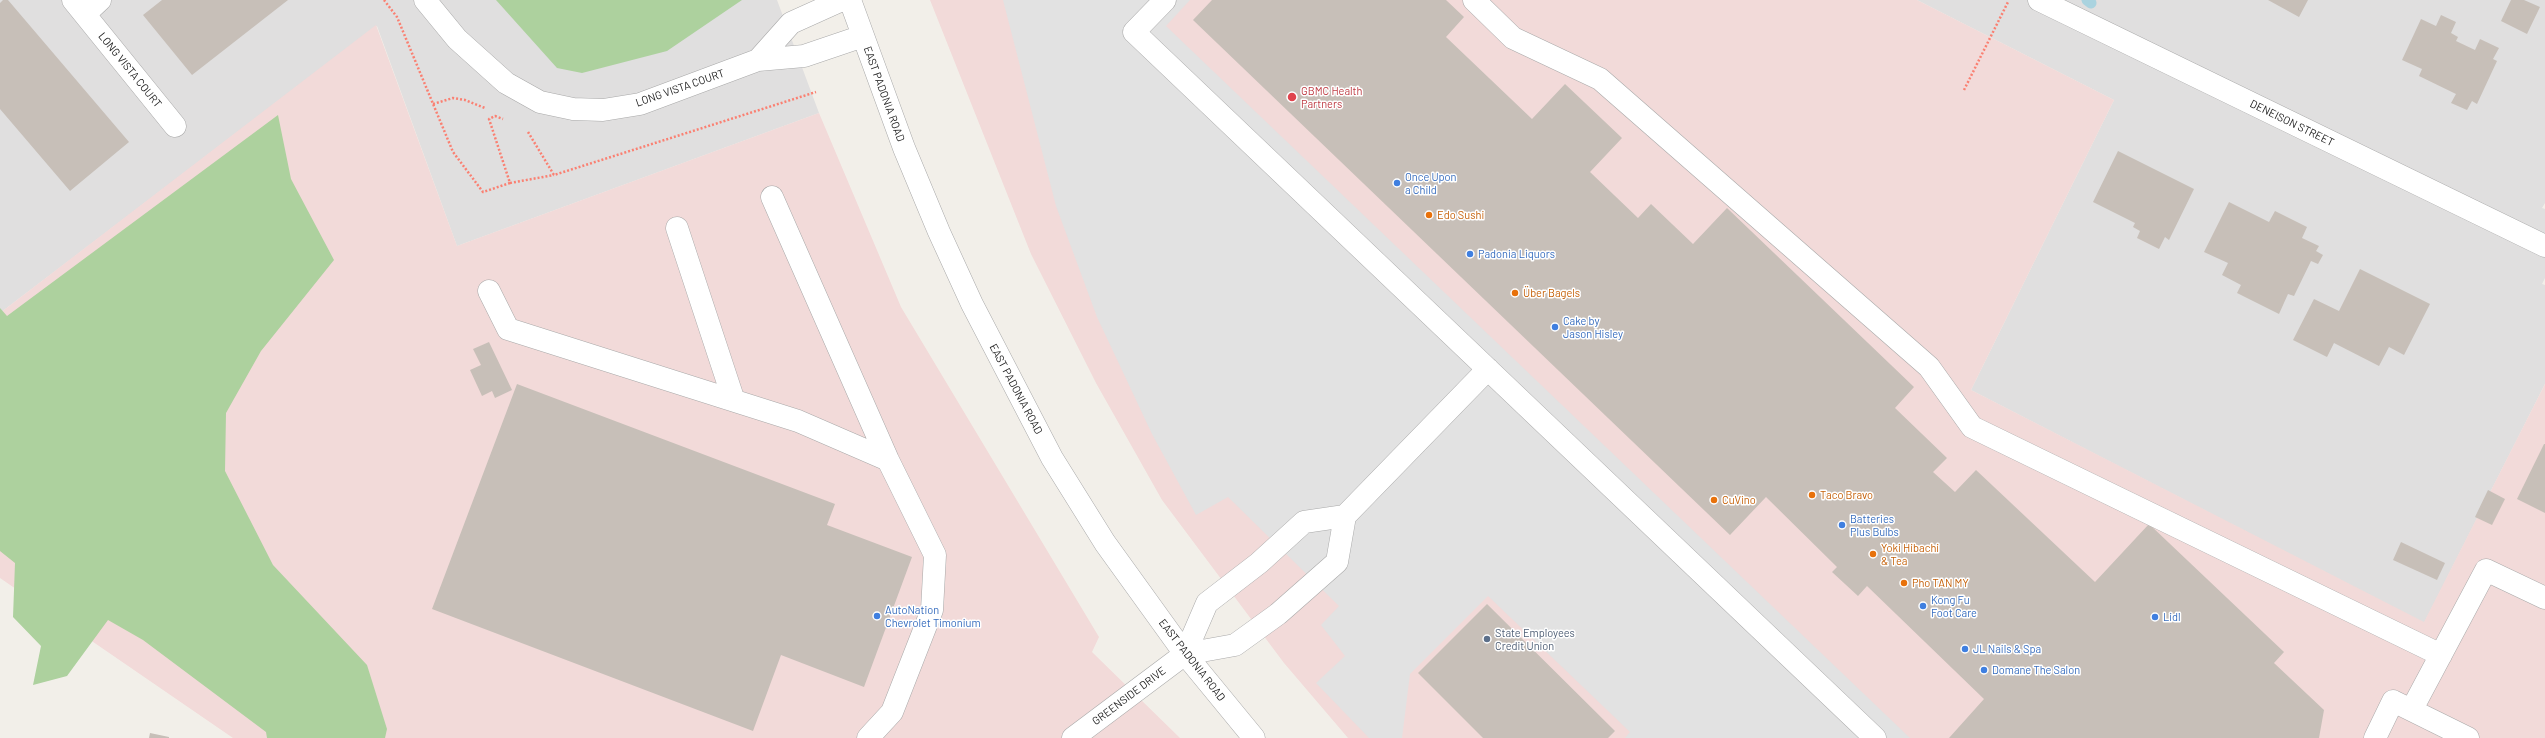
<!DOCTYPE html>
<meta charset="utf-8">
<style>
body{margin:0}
canvas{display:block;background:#f2efe9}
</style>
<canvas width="2545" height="738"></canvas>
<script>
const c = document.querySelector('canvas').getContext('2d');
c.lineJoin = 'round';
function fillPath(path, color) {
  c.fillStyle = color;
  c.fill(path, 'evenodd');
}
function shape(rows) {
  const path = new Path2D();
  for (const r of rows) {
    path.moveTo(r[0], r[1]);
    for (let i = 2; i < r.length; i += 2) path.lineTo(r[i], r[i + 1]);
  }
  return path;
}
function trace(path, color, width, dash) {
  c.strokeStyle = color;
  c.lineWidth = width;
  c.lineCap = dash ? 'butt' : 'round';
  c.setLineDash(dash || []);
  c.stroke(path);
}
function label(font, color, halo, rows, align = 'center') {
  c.font = font + ' Barlow,sans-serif';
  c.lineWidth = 3;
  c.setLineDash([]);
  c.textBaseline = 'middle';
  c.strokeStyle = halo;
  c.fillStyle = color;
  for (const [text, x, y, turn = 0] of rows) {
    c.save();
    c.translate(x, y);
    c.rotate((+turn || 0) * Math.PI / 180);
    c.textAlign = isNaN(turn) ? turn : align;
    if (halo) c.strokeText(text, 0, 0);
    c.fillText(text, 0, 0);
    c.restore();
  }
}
const residential = shape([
 [0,0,777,0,819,113,457,246,377,26,0,313],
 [1917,0,2545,0,2545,203,2542,208,2545,209,2545,278,2542,284,2545,285,2545,384,2424,623,1971,390,2114,100]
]);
const commercial = shape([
 [930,0,1917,0,2114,100,1971,390,2424,622,2545,384,2545,738,1348,738,1284,663,1162,500,1096,383,1031,254],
 [376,25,457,246,819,113,901,307,1099,637,1092,652,1180,738,233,738,0,578,0,313]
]);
const forest = shape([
 [496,0,742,0,667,51,582,73,557,68],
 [278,115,291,179,334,260,261,351,226,413,225,471,273,565,367,665,387,729,385,738,267,738,266,732,143,640,108,620,67,676,33,685,41,646,13,617,15,563,0,551,0,308,7,316]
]);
const parking = shape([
 [1003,0,1190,0,1166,26,1910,738,1625,738,1630,732,1488,596,1410,674,1402,738,1369,738,1316,683,1345,656,1321,625,1339,606,1228,497,1196,515,1152,434,1097,317,1056,206]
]);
const stream = shape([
 [2087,0,2091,3]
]);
const building = shape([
 [3,0,8,0,129,142,70,191,0,109,0,3],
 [162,0,288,0,192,75,143,15],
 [1212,0,1446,0,1464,17,1446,37,1532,119,1565,84,1622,138,1590,172,1638,218,1651,204,1693,244,1727,208,1914,387,1895,408,1947,458,1933,472,1955,492,1976,470,2095,582,2149,524,2284,652,2274,663,2324,710,2319,738,1949,738,1984,699,1867,586,1858,596,1832,572,1837,567,1766,497,1730,535,1193,20],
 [2268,0,2308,0,2299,17],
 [2511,0,2524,0,2540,7,2527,34,2501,21],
 [2441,15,2456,22,2451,33,2458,37,2456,41,2475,50,2480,39,2499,48,2493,59,2497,61,2477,104,2472,101,2467,110,2451,103,2456,94,2419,76,2422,69,2402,60,2421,19,2436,26],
 [2118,151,2194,189,2169,240,2165,237,2159,249,2137,238,2140,231,2133,227,2135,223,2093,202],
 [2229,202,2269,222,2275,211,2307,227,2302,238,2319,246,2316,251,2323,255,2318,264,2311,261,2294,296,2288,294,2279,314,2237,293,2241,285,2222,275,2228,263,2204,252],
 [2360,269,2430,304,2404,355,2389,347,2379,366,2334,343,2327,357,2293,340,2314,299,2339,311],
 [489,342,512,390,495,398,492,391,482,396,470,370,481,365,473,349],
 [517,384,835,504,827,525,912,557,864,687,781,655,753,731,432,609],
 [2544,444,2545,444,2545,513,2517,499],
 [2488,490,2505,499,2492,525,2475,517],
 [2401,542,2445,563,2437,580,2393,560],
 [1487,604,1615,731,1608,738,1483,738,1418,673],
 [150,733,169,737,169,738,149,738]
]);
const path = shape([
 [384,0,397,17,453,152,483,192,510,183,489,119,495,116,503,119],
 [1964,90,2008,2],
 [433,104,453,98,465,100,485,108],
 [528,132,554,175,816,92],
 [510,183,554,175]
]);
const minor = shape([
 [73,0,175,126],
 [425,0,457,39,506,83,540,102,573,109,603,110,640,104,758,60,804,56,863,36],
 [850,0,904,148,939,232,972,304,1052,458,1105,543,1185,654,1254,738],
 [1165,0,1134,32,1875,738],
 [1474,0,1513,38,1600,79,1929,367,1972,427,2441,655],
 [2039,0,2545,246],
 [85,14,100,0],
 [758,60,791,23,842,0],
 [772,197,888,460,935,555,932,610,892,712,868,738],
 [677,228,733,398],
 [489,291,508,329,798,421,888,460],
 [1185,654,1207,603,1259,563,1304,522,1345,516],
 [2412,709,2486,570,2545,598],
 [1073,738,1185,654,1235,645,1278,614,1337,562,1345,516,1488,369],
 [2375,738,2393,701,2468,738]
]);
const markers = [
 [1292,97,5,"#e0444e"],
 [1397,183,4,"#3f7fe0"],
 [1429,215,4,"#e8710a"],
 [1470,254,4,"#3f7fe0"],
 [1515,293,4,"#e8710a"],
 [1555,327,4,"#3f7fe0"],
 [1812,495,4,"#e8710a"],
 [1714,500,4,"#e8710a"],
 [1842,525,4,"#3f7fe0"],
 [1873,554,4,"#e8710a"],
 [1904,583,4,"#e8710a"],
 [1923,606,4,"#3f7fe0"],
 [877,616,4,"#3f7fe0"],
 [2155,617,4,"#3f7fe0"],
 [1487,639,4,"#5c6f8a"],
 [1965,649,4,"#3f7fe0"],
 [1984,670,4,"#3f7fe0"]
];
const streetNames = [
 ["LONG VISTA COURT",130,70,51],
 ["LONG VISTA COURT",680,88,-19],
 ["EAST PADONIA ROAD",884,94,70],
 ["DENEISON STREET",2292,123,26],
 ["EAST PADONIA ROAD",1016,389,62],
 ["EAST PADONIA ROAD",1192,660,52],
 ["GREENSIDE DRIVE",1129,696,-37]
];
const healthNames = [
 ["GBMC Health",1301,91],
 ["Partners",1301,104]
];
const shopNames = [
 ["Once Upon",1405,177],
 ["a Child",1405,190],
 ["Padonia Liquors",1478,254],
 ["Cake by",1563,321],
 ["Jason Hisley",1563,334],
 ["Batteries",1850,519],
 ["Plus Bulbs",1850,532],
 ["Kong Fu",1931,600],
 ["Foot Care",1931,613],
 ["AutoNation",885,610],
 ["Chevrolet Timonium",885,623],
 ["Lidl",2163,617],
 ["JL Nails & Spa",1973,649],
 ["Domane The Salon",1992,670]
];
const foodNames = [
 ["Edo Sushi",1437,215],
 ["Über Bagels",1523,293],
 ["Taco Bravo",1820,495],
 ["CuVino",1722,500],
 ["Yoki Hibachi",1881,548],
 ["& Tea",1881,561],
 ["Pho TAN MY",1912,583]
];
const serviceNames = [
 ["State Employees",1495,633],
 ["Credit Union",1495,646]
];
fillPath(residential, '#e0dfdf');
fillPath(commercial, '#f2dad9');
fillPath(forest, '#add19e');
fillPath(parking, '#e2e2e2');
trace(stream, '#aad3df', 11);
fillPath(building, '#c7bfb8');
trace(minor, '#a9a9a9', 23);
trace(path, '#fa8072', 2.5, [2, 2]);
trace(minor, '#fff', 22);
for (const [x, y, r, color] of markers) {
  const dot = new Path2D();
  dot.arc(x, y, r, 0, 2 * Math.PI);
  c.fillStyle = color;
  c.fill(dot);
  trace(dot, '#fff', 1.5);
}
label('11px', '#222', '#fff', streetNames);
label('11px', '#be3a42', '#fff', healthNames, 'left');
label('11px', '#366cbe', '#fff', shopNames, 'left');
label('11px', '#c56008', '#fff', foodNames, 'left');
label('11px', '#4e5e75', '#fff', serviceNames, 'left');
</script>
